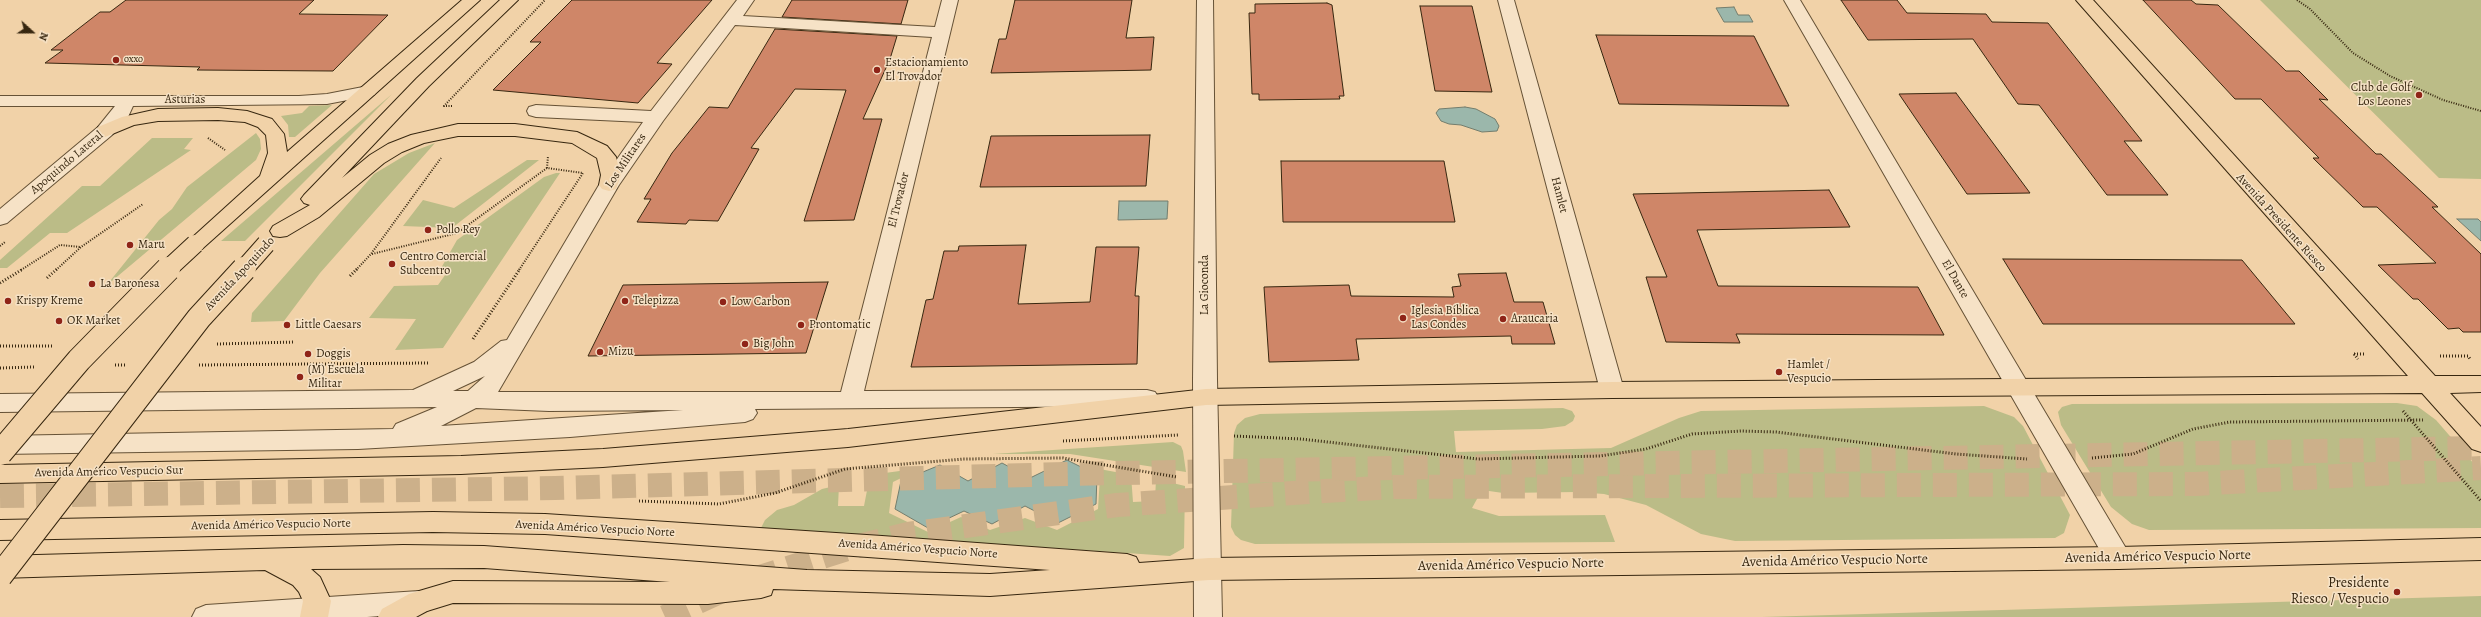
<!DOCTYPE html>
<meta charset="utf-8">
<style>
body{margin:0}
#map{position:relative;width:2481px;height:617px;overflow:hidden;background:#f1d2a8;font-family:Alegreya,serif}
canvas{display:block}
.north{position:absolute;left:12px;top:12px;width:40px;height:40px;-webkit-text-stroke:3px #f6e2c6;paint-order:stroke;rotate:111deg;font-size:11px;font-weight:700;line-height:16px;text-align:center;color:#372710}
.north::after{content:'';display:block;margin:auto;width:14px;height:18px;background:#372710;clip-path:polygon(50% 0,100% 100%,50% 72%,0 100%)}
</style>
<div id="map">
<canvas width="2481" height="617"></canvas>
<div class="north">N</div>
</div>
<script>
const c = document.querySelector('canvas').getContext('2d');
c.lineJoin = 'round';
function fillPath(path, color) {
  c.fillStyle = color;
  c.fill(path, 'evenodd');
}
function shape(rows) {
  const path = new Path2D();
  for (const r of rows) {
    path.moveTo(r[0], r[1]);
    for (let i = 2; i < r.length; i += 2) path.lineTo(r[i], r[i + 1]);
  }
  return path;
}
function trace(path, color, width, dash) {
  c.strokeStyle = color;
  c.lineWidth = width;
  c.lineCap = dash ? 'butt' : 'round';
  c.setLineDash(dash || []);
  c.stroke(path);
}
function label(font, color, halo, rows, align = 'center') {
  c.font = font + ' Alegreya,serif';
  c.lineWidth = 3;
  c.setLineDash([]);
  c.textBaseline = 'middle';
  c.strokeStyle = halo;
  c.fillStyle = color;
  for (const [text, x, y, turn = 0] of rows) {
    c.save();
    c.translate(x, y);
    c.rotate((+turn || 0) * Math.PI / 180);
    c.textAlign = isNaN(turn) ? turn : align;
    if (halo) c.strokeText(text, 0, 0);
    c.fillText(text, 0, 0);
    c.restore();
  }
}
const green = shape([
 [2260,0,2481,0,2481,179,2439,178],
 [392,94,245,241,221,241],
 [332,105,295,137,289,137,288,125,281,116,302,113,309,106],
 [256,133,260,139,261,149,256,160,106,286,159,220,172,209,187,187],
 [152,138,193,138,184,149,191,150,67,233,50,233,7,268,0,268,0,260,82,186,100,186],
 [435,143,320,273,284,321,251,322,252,313,266,297,374,174,409,153],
 [527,160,539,160,452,228,403,226,423,200,454,208],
 [556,173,560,173,443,348,395,350,416,319,369,318,394,286,438,285,448,271,440,270,457,240,544,177],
 [2397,403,2417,406,2436,420,2481,472,2481,528,2149,530,2132,524,2111,507,2061,425,2058,412,2062,407,2072,404],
 [1984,406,2014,417,2023,426,2070,515,2064,533,2055,538,1735,541,1701,534,1646,505,1604,494,1576,492,1503,493,1482,490,1472,508,1499,516,1605,515,1615,542,1255,544,1241,540,1235,535,1231,527,1234,433,1237,425,1245,418,1260,414,1563,408,1572,411,1575,416,1573,421,1565,426,1542,429,1454,431,1456,452,1611,448,1679,418,1701,411],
 [1173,442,1181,446,1183,451,1186,472,1070,454,993,454],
 [1084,466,1131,475,1133,502,1155,501,1156,479,1185,486,1184,548,1170,556,761,528,765,520,777,510,794,505,822,489,839,485,838,506,864,506,870,475,922,468,893,482,889,513,928,532,961,517,990,530,1025,518,1057,530,1098,509,1100,476],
 [2481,596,2481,617,1762,617]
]);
const water = shape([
 [1734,7,1738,15,1749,15,1753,22,1724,22,1716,8,1734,7],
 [1465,107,1476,109,1495,119,1499,126,1497,131,1482,132,1461,125,1449,124,1441,121,1436,113,1439,109,1465,107],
 [1119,201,1168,201,1167,219,1118,220,1119,201],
 [2457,219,2478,219,2481,222,2481,241,2457,219],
 [1067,460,1097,475,1096,504,1058,523,1025,506,992,524,964,511,928,528,895,509,901,481,940,465,968,481,1002,463,1030,478,1067,460]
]);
const building = shape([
 [126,0,314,0,299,14,388,15,333,71,197,70,200,67,45,63,63,50,51,50,100,12,110,12,126,0],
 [572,0,712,0,657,63,672,64,638,103,493,90,541,42,530,42,572,0],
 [792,0,908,0,901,24,782,17,792,0],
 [1015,0,1132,0,1126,38,1154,37,1151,70,991,73,999,39,1006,39,1015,0],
 [1841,0,1897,0,1907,13,1986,14,1992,22,2048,23,2142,141,2124,141,2168,195,2107,195,2039,105,2018,104,1973,39,1868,40,1841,0],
 [2143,0,2191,0,2196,4,2218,5,2286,71,2299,71,2328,100,2319,99,2376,154,2381,154,2438,207,2432,207,2481,254,2481,332,2463,332,2459,328,2448,329,2418,299,2413,299,2378,265,2436,263,2377,207,2363,207,2313,158,2319,158,2261,99,2235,99,2143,0],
 [1327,3,1332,5,1344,96,1339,96,1340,99,1259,100,1259,94,1252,94,1249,13,1255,13,1255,4,1327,3],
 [1420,6,1472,6,1492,92,1435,91,1420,6],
 [775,29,897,36,890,59,863,119,882,119,854,220,804,221,846,90,795,89,751,148,759,149,718,221,689,220,686,224,637,222,651,199,644,199,672,153,709,107,728,108,775,29],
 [1596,35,1754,36,1789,106,1619,104,1596,35],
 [1956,93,2030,193,1967,194,1899,94,1956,93],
 [1150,135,1146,186,980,187,991,136,1150,135],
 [1281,161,1444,161,1455,222,1283,222,1281,161],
 [1829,190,1850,227,1697,230,1718,286,1918,287,1944,335,1736,334,1740,343,1666,342,1646,277,1667,277,1633,194,1829,190],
 [1026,245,1018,304,1090,302,1096,247,1139,247,1135,296,1139,296,1137,364,911,367,926,300,933,299,944,251,958,251,959,246,1026,245],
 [2003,259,2242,260,2295,324,2043,324,2003,259],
 [1506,273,1514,302,1543,302,1555,344,1512,344,1511,336,1356,339,1359,360,1269,362,1264,287,1349,285,1351,296,1454,297,1452,287,1461,286,1458,274,1506,273],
 [828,282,806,353,588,356,623,285,828,282]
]);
const highwayTunnel = shape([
 [0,496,555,488,1066,474,2481,448],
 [754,579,850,548,908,534,1117,505,1308,492,1394,487,2196,484,2481,468],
 [665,617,720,592]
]);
const pathFar1 = shape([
 [2297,0,2310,9,2353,53,2390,76,2443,100,2481,111],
 [452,106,444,106,545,0],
 [208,138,225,150],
 [0,246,5,242],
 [372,254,457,233,547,168],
 [21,270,60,245,80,247],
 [56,270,81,247,143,204],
 [356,270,371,254,441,158],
 [519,270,583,173,547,168,548,156]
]);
const path = shape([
 [350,276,357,269],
 [47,278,57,269],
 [0,283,23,269],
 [473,339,520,269],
 [217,344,295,342],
 [0,346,52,346],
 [2354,354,2358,359],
 [2354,354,2365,354],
 [2440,356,2468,356,2470,359],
 [115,365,126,365],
 [199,365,428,363],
 [0,368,34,367],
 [2403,411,2481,501],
 [1234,436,1301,439,1478,459,1600,456,1646,449,1692,434,1741,431,1776,432,1956,454,2027,459],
 [1063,441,1178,435],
 [2092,458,2133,454,2193,429,2230,422,2423,420],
 [639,501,719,504,775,493,845,469,963,459,1063,458,1177,477]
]);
const minor = shape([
 [737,0,754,0,743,16,935,27,942,0,958,0,864,391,1147,390,1155,392,1159,398,1155,404,1147,406,755,409,757,413,753,419,745,422,570,437,358,449,0,454,0,436,393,429,396,424,437,407,0,412,0,394,413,390,474,362,501,341,507,340,599,185,643,122,536,117,529,115,527,111,529,107,536,105,651,111,737,0],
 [735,25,932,37,841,392,498,392,619,185,663,121,735,25],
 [485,376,468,391,453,391,485,376],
 [476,408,549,411,683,410,441,426,476,408],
 [1197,0,1213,0,1217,380,1222,617,1194,617,1193,380,1197,0],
 [1498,0,1514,0,1624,390,1620,396,1612,398,1604,396,1600,390,1498,0],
 [1784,0,1800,0,2127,550,2131,558,2127,566,2118,569,2109,566,1784,0],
 [368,86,374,87,377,91,374,95,327,104,133,106,128,117,112,135,7,223,0,225,0,209,98,127,115,106,0,106,0,96,299,96,327,94,368,86],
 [419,591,429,594,433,602,429,610,419,613,367,617,192,617,196,609,206,605,419,591]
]);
const major = shape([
 [462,0,480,0,202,249,195,251,188,249,185,244,260,176,268,153,266,135,258,127,245,122,218,120,158,121,134,125,105,137,98,135,96,131,98,127,122,117,158,109,218,108,247,111,272,119,284,134,287,152,462,0],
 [500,0,518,0,429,86,342,178,370,155,388,144,411,135,458,124,515,124,577,132,607,146,616,157,621,175,616,189,609,191,602,189,599,185,601,175,597,158,572,143,515,136,458,136,424,143,402,152,384,163,319,217,287,236,280,237,273,236,270,231,273,226,310,205,304,203,301,199,304,195,417,78,500,0],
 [2076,0,2093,0,2435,376,2481,376,2481,392,2450,393,2481,427,2481,452,2472,449,2422,393,1612,398,1206,405,848,447,603,467,461,474,0,483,0,465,461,456,603,449,848,429,1206,389,1612,382,2408,376,2076,0],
 [433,512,545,514,882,536,1127,554,1136,557,1139,563,1209,558,2118,547,2481,538,2481,560,2118,569,1209,580,990,596,773,589,771,595,761,598,708,604,453,603,427,611,416,617,378,617,382,609,409,594,453,581,670,582,484,568,311,569,320,577,331,601,328,617,300,617,303,601,299,592,293,585,265,570,0,578,0,556,403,545,484,546,807,570,990,574,1050,570,545,534,433,532,0,540,0,520,433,512]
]);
const majorBridgeFar1 = shape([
 [167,270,195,244],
 [243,270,266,244]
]);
const majorBridge = shape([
 [0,453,79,360,168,269],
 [0,576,199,318,244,269]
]);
const markers = [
 [116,60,4,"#8f2418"],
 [877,70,4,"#8f2418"],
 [2419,95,4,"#8f2418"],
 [428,230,4,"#8f2418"],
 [130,245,4,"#8f2418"],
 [392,264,4,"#8f2418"],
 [92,284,4,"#8f2418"],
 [8,301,4,"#8f2418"],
 [625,301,4,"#8f2418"],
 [723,302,4,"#8f2418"],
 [1403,318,4,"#8f2418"],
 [1503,319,4,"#8f2418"],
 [59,321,4,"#8f2418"],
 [287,325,4,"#8f2418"],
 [801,325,4,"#8f2418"],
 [745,344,4,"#8f2418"],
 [600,352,4,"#8f2418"],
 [308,354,4,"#8f2418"],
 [1779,372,4,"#8f2418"],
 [300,377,4,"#8f2418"],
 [2397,592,4,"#8f2418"]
];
const farPoinames = [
 ["oxxo",124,60]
];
const poiNames = [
 ["Estacionamiento",885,63],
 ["El Trovador",885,77],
 ["Club de Golf",2411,88,"right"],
 ["Los Leones",2411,102,"right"],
 ["Pollo Rey",436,230],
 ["Maru",138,245],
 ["Centro Comercial",400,257],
 ["Subcentro",400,271],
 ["La Baronesa",100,284],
 ["Krispy Kreme",16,301],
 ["Telepizza",633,301],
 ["Low Carbon",731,302],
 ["Iglesia Bíblica",1411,311],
 ["Las Condes",1411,325],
 ["Araucaria",1511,319],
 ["OK Market",67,321],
 ["Little Caesars",295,325],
 ["Prontomatic",809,325],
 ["Big John",753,344],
 ["Mizu",608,352],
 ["Doggis",316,354],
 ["Hamlet /",1787,365],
 ["Vespucio",1787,379],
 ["(M) Escuela",308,370],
 ["Militar",308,384]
];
const streetNames = [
 ["Asturias",185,100],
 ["Los Militares",626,161,-56],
 ["Apoquindo Lateral",67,163,-40],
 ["Hamlet",1559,195,75],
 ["El Trovador",899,200,-76],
 ["Avenida Presidente Riesco",2281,223,48],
 ["Avenida Apoquindo",240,274,-47],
 ["El Dante",1955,279,60],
 ["La Gioconda",1205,285,-90],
 ["Avenida Américo Vespucio Sur",109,472,-1],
 ["Avenida Américo Vespucio Norte",271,525,-1],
 ["Avenida Américo Vespucio Norte",595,529,3],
 ["Avenida Américo Vespucio Norte",918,549,4]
];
const nearStreetnames = [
 ["Avenida Américo Vespucio Norte",2158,557,-1],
 ["Avenida Américo Vespucio Norte",1835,561,-1],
 ["Avenida Américo Vespucio Norte",1511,565,-1]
];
const nearPoinames = [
 ["Presidente",2389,584],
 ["Riesco / Vespucio",2389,600]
];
fillPath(green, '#bbbc87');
fillPath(water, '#9bb7ab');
trace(water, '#737d6d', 1);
fillPath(building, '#cf8668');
trace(building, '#372710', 1);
trace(highwayTunnel, '#ccb08a', 24, [24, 12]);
trace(minor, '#665236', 2);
trace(major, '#372710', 2);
trace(pathFar1, '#372710', 2, [1, 1.5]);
trace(path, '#372710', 3, [1, 2]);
fillPath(minor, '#f6e2c6');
fillPath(major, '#f1d2a8');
trace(majorBridgeFar1, '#372710', 20, []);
trace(majorBridge, '#372710', 26, []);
trace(majorBridgeFar1, '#f1d2a8', 18);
trace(majorBridge, '#f1d2a8', 24);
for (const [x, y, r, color] of markers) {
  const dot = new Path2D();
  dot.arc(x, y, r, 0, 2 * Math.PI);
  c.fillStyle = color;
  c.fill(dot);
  trace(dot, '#f6e2c6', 1.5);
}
label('10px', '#372710', '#f6e2c6', farPoinames, 'left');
label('12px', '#372710', '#f6e2c6', poiNames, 'left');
label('12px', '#372710', '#f6e2c6', streetNames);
label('14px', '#372710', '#f6e2c6', nearStreetnames);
label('14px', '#372710', '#f6e2c6', nearPoinames, 'right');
</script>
